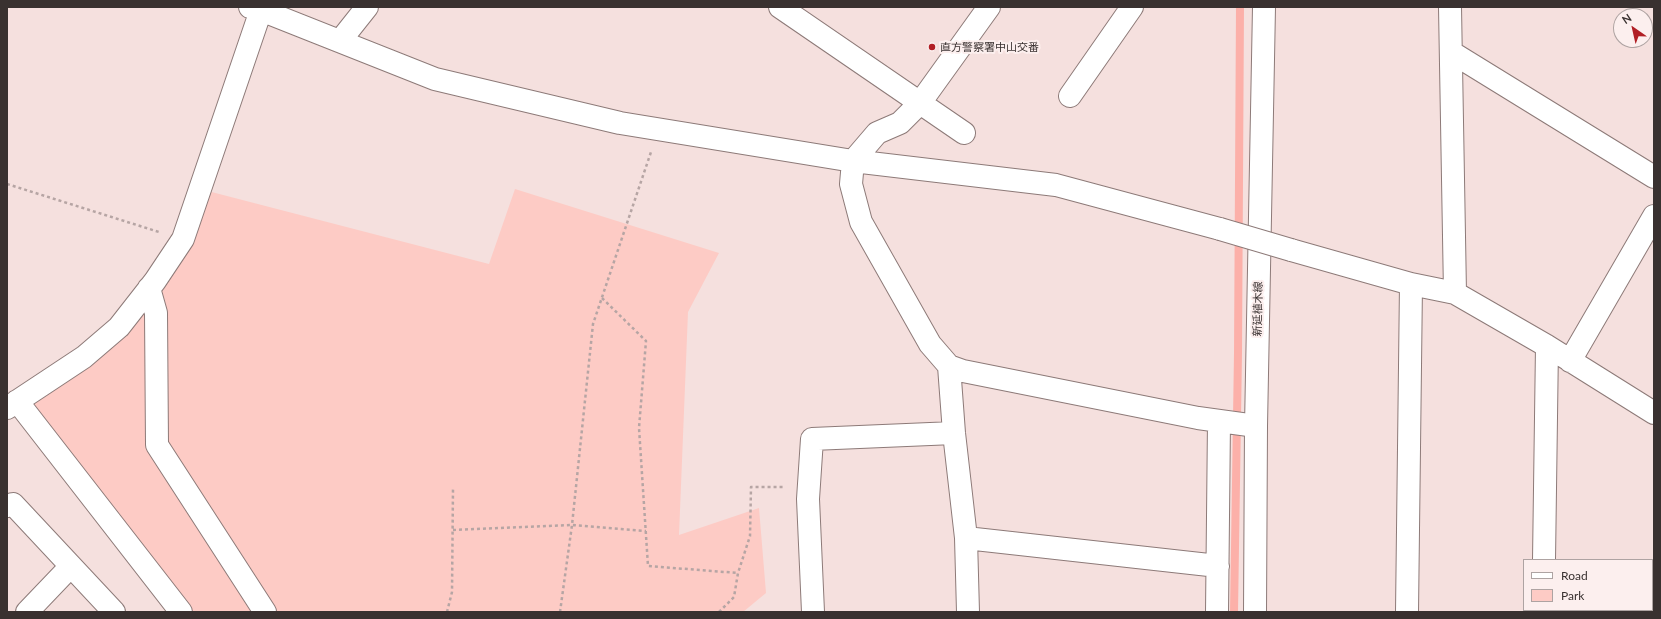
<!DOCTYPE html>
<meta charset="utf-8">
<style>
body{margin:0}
#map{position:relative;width:1661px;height:619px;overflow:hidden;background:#f5e0de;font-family:Lato,sans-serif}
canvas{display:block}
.frame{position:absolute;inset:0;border:8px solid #393130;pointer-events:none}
.legend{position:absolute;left:1523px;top:559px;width:130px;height:52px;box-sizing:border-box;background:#fcefee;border:1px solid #aea3a2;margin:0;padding:5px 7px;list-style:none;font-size:12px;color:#393130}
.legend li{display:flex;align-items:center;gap:8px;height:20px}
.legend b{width:20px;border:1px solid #aea3a2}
.north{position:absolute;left:1613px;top:8px;width:40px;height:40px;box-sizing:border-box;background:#fcefee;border:1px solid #aea3a2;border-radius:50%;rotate:326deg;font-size:11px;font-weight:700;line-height:16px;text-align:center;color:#393130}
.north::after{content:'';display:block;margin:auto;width:14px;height:18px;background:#b11f25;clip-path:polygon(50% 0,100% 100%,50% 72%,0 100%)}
</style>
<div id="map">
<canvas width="1661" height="619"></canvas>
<div class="frame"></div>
<ul class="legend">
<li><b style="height:5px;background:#fff"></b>Road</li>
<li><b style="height:11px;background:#fdcbc5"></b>Park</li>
</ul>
<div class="north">N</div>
</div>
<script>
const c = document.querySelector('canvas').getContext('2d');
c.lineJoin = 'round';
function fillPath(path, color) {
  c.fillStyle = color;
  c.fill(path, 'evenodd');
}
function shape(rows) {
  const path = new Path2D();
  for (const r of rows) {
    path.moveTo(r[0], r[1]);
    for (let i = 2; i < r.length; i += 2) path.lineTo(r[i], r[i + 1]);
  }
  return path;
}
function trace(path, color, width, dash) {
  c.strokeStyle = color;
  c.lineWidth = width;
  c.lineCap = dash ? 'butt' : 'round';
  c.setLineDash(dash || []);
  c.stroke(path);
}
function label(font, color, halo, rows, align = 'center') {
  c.font = font + ' Lato,"Noto Sans JP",sans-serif';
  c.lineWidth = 4;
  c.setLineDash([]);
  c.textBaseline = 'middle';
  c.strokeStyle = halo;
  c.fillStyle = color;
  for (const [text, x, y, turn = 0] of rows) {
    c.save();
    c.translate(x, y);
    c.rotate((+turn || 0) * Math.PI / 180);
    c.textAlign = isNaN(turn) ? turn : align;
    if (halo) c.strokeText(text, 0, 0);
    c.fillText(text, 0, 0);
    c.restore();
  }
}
const green = shape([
 [200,189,489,264,515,189,719,253,688,312,679,535,759,508,766,593,743,612,181,612,17,401,119,327]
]);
const stream = shape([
 [1234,612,1238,353,1240,7]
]);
const path = shape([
 [7,184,159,232],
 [602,298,646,341,639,428,648,566,738,573],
 [453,530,572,525,646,531],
 [447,612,452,592,453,488],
 [560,612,572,525,593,324,651,152],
 [719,612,734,597,738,573,750,536,751,487,784,487]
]);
const minor = shape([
 [250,7,261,10,435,79,620,123,853,161,1056,185,1220,229],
 [780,7,964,133],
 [989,7,920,103,900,123,877,133,853,161,851,184,861,222,930,344,949,366,963,371,1198,418,1256,426],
 [1450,7,1455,293],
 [340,41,367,7],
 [1451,52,1654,177],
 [1070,96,1132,7],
 [1291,250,1411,284,1455,293,1547,346,1654,413],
 [149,288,156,313,157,445,265,612],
 [1570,361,1654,216],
 [949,366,954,433,966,538,968,612],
 [17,401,181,612],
 [7,408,84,357,119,327,155,281,183,239,261,10],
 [7,506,13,504,114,612],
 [966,538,1218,566],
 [1544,560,1547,346],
 [27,612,71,566],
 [813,612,808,499,812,439,954,433],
 [1217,612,1219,421],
 [1407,612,1411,284],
 [1543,612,1543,610]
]);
const major = shape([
 [1255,612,1256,426,1264,7]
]);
const minorBridge = shape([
 [1220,229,1291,250]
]);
const markers = [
 [932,47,4,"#b11f25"]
];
const poiNames = [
 ["直方警察署中山交番",940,47]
];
const streetNames = [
 ["新延植木線",1258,309,-89]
];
fillPath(green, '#fdcbc5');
trace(stream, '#fcb0a9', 8);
trace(minor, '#8d7a78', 24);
trace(major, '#8d7a78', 24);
trace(path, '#b6a5a4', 2.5, [3, 3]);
trace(minor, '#fff', 22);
trace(major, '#fff', 22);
trace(minorBridge, '#8d7a78', 24, []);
trace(minorBridge, '#fff', 22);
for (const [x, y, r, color] of markers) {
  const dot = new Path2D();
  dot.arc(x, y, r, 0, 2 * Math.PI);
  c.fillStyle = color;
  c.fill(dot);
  trace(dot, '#fcefee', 1.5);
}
label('11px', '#393130', '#fcefee', poiNames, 'left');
label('11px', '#393130', '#fcefee', streetNames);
</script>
